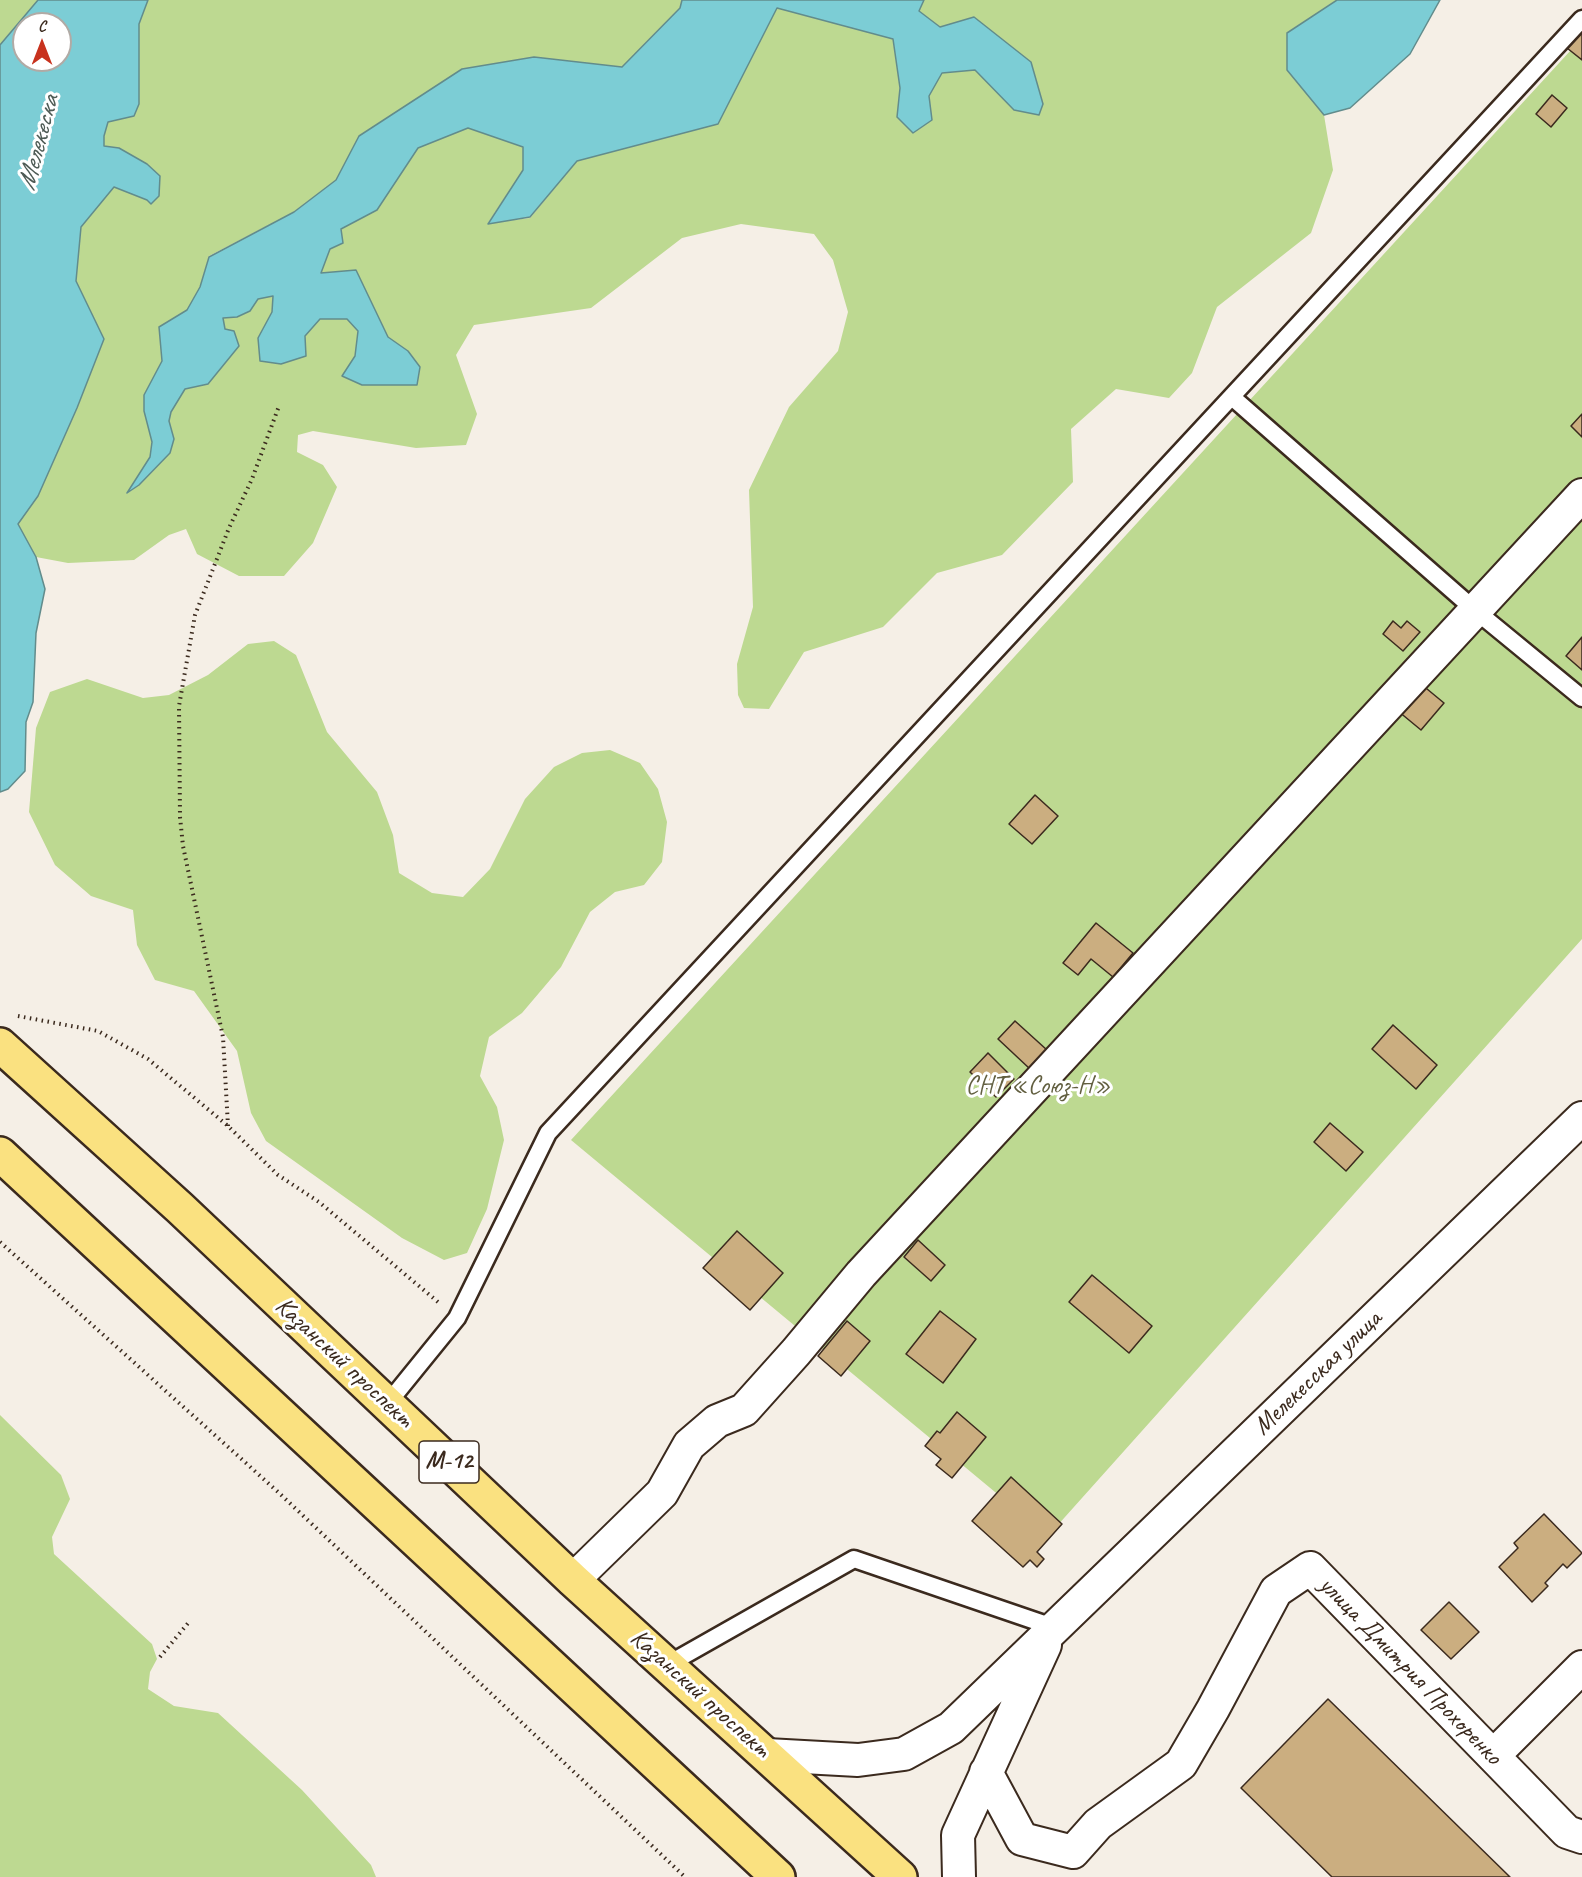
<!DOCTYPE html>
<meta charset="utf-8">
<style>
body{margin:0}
#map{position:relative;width:1582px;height:1877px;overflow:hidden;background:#f5efe6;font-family:Caveat,sans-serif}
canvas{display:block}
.north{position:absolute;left:12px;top:12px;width:60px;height:60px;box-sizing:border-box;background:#fff;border:2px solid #b1aaa5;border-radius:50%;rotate:0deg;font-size:16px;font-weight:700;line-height:24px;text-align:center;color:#3b2a1e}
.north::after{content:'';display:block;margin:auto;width:21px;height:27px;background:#c8321e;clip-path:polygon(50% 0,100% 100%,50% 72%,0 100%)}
</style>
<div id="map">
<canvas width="1582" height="1877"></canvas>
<div class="north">С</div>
</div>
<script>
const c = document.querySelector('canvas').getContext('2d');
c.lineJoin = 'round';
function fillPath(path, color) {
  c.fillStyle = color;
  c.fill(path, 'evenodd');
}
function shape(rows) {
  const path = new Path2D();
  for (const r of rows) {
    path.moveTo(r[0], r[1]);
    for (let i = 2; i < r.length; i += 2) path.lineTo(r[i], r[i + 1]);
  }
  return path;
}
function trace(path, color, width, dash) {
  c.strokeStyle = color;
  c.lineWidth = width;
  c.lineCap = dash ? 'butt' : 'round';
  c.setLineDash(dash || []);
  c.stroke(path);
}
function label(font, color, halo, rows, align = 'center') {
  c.font = font + ' Caveat,sans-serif';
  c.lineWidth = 6;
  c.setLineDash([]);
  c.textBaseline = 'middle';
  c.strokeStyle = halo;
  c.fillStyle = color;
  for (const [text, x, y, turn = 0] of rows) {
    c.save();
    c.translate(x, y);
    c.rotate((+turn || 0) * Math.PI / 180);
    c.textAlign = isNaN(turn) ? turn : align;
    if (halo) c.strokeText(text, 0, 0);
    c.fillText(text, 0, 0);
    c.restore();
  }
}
const green = shape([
 [0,0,38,0,1,45,0,85],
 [148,0,682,0,680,8,622,67,534,57,359,136,336,180,294,212,209,256,200,287,187,310,159,327,162,361,144,395,144,411,152,442,150,457,129,492,139,485,170,453,174,439,168,421,171,412,185,389,208,384,225,330,222,318,237,317,258,299,273,295,272,312,258,338,305,336,320,318,347,319,358,331,355,356,343,376,408,351,388,337,356,270,321,273,330,249,341,229,377,210,418,148,468,128,523,147,523,170,488,223,530,218,577,161,718,124,777,8,893,39,900,88,897,117,932,120,929,96,942,73,975,70,1014,110,940,27,919,11,924,0,1337,0,1287,33,1287,70,1324,115,1333,170,1311,233,1217,307,1192,373,1169,398,1116,389,1071,429,1073,482,1002,555,937,573,883,627,804,652,769,709,744,708,738,695,737,664,753,607,749,490,789,407,838,351,848,312,833,260,814,234,741,224,682,238,591,308,474,325,456,355,477,414,466,445,416,448,313,431,298,435,297,452,323,465,337,487,313,543,284,576,239,576,197,554,186,529,169,535,134,560,68,563,36,557,18,524,38,496,103,339,76,281,81,227,114,187,147,200,151,203,160,176,147,164,119,148,104,146,104,136,108,122,134,116,139,104,139,24],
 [1582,38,1582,939,1048,1536,571,1140],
 [274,641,296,655,327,732,377,792,393,835,399,873,432,893,463,897,490,869,525,799,554,767,582,753,610,750,640,763,658,789,667,822,662,862,644,885,615,892,590,912,561,967,522,1013,489,1037,480,1076,497,1107,504,1140,487,1209,467,1253,444,1260,402,1238,266,1141,251,1113,237,1051,194,991,155,980,137,945,133,910,91,896,55,865,29,812,36,728,50,692,87,679,143,698,169,695,208,675,248,644],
 [0,1415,61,1475,70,1499,52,1537,54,1554,152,1644,157,1659,150,1672,148,1689,174,1706,218,1713,302,1790,371,1865,376,1877,0,1877]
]);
const water = shape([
 [38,0,148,0,139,24,139,104,134,116,108,122,104,136,104,146,119,148,147,164,160,176,159,196,151,204,147,200,114,187,81,227,76,281,104,339,77,408,38,496,18,524,36,557,45,589,36,633,33,702,26,722,25,771,8,789,0,792,0,45,38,0],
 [24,24,60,24,60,60,24,60,24,24],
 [682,0,924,0,919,11,940,27,974,17,1031,62,1043,104,1039,115,1014,110,975,70,942,73,929,96,932,120,913,133,897,117,900,88,893,39,777,8,718,124,577,161,530,217,488,224,523,170,523,147,468,128,418,148,377,210,341,229,343,243,330,249,321,273,356,270,388,337,408,351,420,367,417,385,362,385,342,376,355,356,358,331,347,319,320,319,305,336,306,356,281,364,260,361,258,338,272,312,273,296,258,299,250,311,237,317,223,318,225,329,234,331,239,346,208,384,185,389,171,412,169,421,174,439,170,453,139,485,127,493,150,457,152,442,144,411,144,395,162,361,159,327,187,310,200,287,209,257,294,212,336,180,359,136,462,69,534,57,622,67,680,8,682,0],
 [1337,0,1440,0,1410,54,1350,108,1324,115,1287,70,1287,33,1337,0]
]);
const building = shape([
 [1582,31,1582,60,1567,48,1582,31],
 [1552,95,1567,108,1551,127,1536,114,1552,95],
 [1582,414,1582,437,1571,426,1582,414],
 [1393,621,1401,628,1407,621,1420,632,1403,651,1383,634,1393,621],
 [1582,637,1582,670,1566,656,1582,637],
 [1421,684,1444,703,1421,730,1398,711,1421,684],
 [1035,795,1058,816,1032,844,1009,824,1035,795],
 [1096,923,1133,953,1113,977,1091,959,1078,975,1063,963,1096,923],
 [1015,1021,1047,1050,1030,1069,998,1039,1015,1021],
 [1393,1025,1437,1065,1416,1089,1372,1049,1393,1025],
 [988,1053,1014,1079,996,1097,970,1072,988,1053],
 [1330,1123,1363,1152,1346,1171,1314,1142,1330,1123],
 [737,1231,783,1273,750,1310,703,1268,737,1231],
 [918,1240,945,1265,931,1281,904,1257,918,1240],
 [1092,1275,1152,1326,1129,1353,1069,1302,1092,1275],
 [940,1311,976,1339,943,1383,906,1354,940,1311],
 [847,1321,870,1341,841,1376,818,1356,847,1321],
 [957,1412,986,1437,952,1478,936,1465,941,1459,925,1446,937,1431,940,1433,957,1412],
 [1011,1477,1062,1524,1037,1552,1044,1559,1037,1567,1030,1560,1023,1567,972,1521,1011,1477],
 [1544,1514,1582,1553,1567,1568,1563,1564,1545,1583,1548,1586,1532,1602,1499,1567,1518,1548,1514,1543,1544,1514],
 [1449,1602,1479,1632,1451,1659,1421,1630,1449,1602],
 [1328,1699,1510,1877,1332,1877,1241,1788,1328,1699]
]);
const path = shape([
 [18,1016,98,1031,148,1059,228,1126,278,1175,319,1202,438,1302],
 [228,1126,223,1037,183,846,180,817,179,706,195,615,229,528,252,479,279,406],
 [0,1242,277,1491,685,1877],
 [160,1657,189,1622]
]);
const lane = shape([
 [1232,397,1476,611,1582,698],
 [388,1403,457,1318,548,1133,1582,19],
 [667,1665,854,1559,1053,1627]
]);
const street = shape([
 [573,1580,662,1493,689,1445,717,1421,744,1410,796,1352,861,1274,1582,495],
 [767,1755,858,1760,904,1754,951,1728,1582,1118],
 [1493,1756,1582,1667],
 [986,1772,1022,1839,1073,1852,1098,1824,1181,1764,1213,1709,1276,1591,1310,1568,1567,1832,1582,1837],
 [959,1877,958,1835,1045,1645]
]);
const primary = shape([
 [0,1045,180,1208,573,1580,900,1877],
 [0,1154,778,1877]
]);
const shields = [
 [449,1462,60]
];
const shieldNames = [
 ["М-12",449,1462]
];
const parkNames = [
 ["СНТ «Союз-Н»",1038,1086]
];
const streetNames = [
 ["Казанский проспект",344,1363,43],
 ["Мелекесская улица",1318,1373,-44],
 ["улица Дмитрия Прохоренко",1410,1671,46],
 ["Казанский проспект",700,1694,42]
];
const waterNames = [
 ["Мелекеска",39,143,-75]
];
fillPath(green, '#bdd991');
fillPath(water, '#7ccdd5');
trace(water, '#628c8c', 1.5);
fillPath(building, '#cbae80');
trace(building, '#3b2a1e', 1.5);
trace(lane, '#3b2a1e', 21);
trace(street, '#3b2a1e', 36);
trace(primary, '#3b2a1e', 38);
trace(path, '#3b2a1e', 4, [1.5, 4.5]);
trace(lane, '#fff', 16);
trace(street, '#fff', 32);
trace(primary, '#fae180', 33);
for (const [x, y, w] of shields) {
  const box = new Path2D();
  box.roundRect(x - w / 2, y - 21, w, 42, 4.5);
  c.fillStyle = '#fff';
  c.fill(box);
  trace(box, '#3b2a1e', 1.5);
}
label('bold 24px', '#3b2a1e', null, shieldNames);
label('26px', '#625f40', '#fff', parkNames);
label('26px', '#3b2a1e', '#fff', streetNames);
label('italic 27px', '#4e5b55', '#fff', waterNames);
</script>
